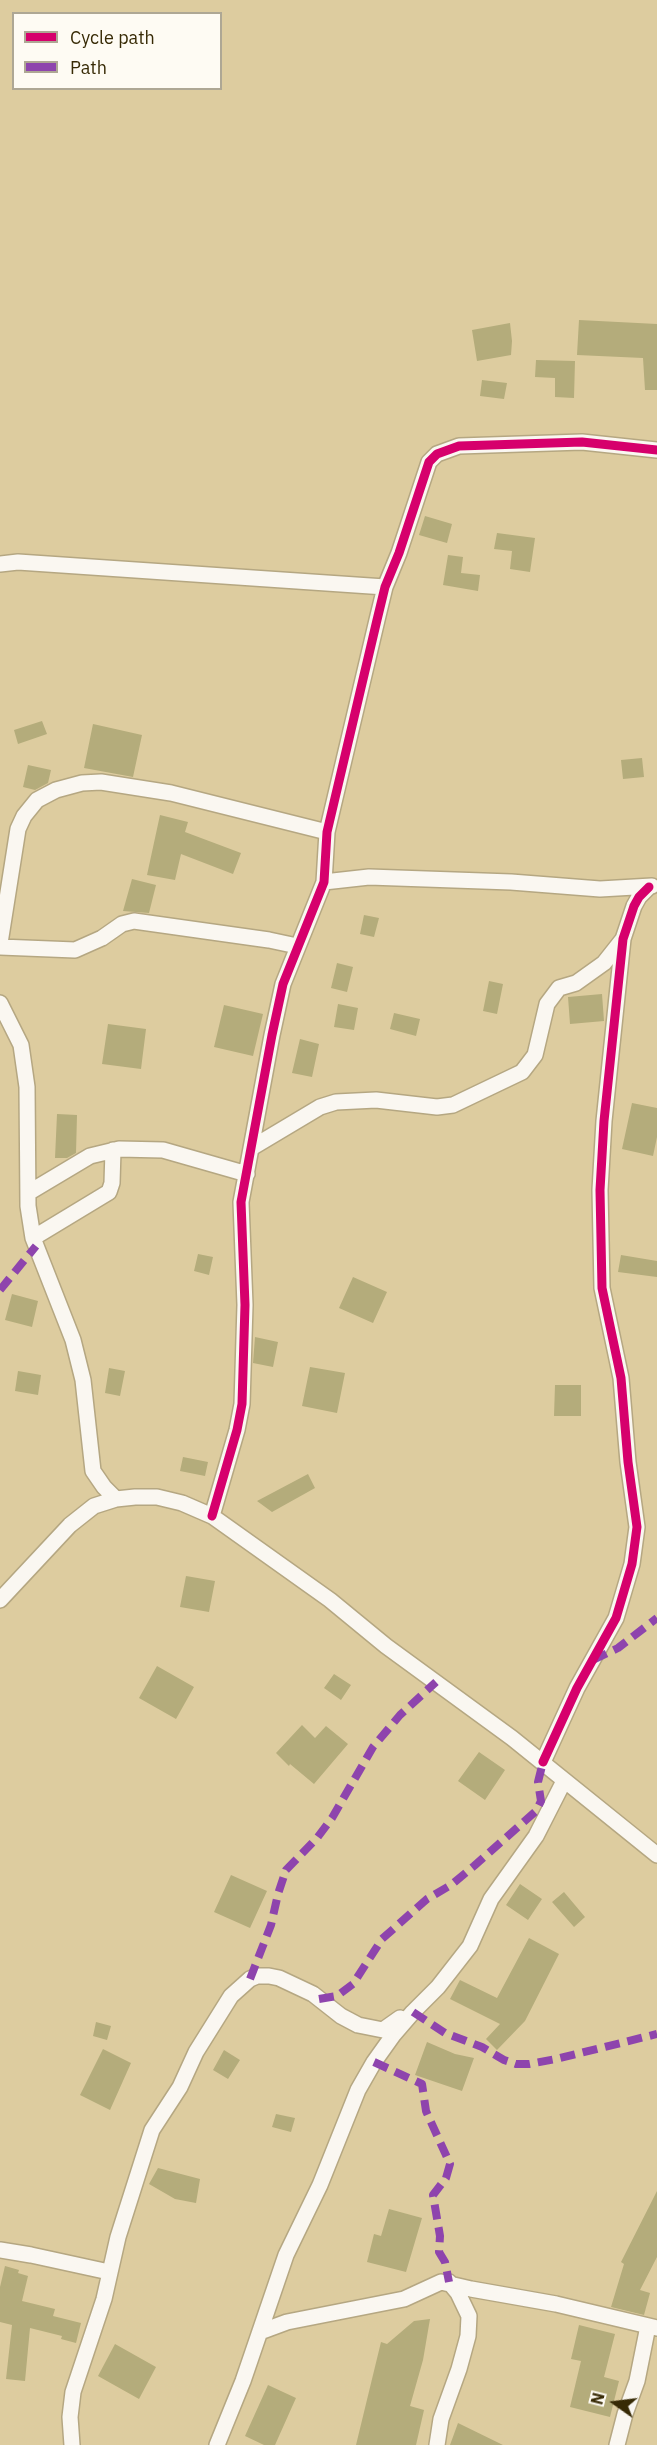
<!DOCTYPE html>
<style>
body{margin:0}
#map{position:relative;width:657px;height:2445px;overflow:hidden;background:#ddcc9f;font-family:"IBM Plex Sans",sans-serif}
canvas{display:block}
.legend{position:absolute;left:12px;top:12px;width:210px;height:78px;box-sizing:border-box;background:#fefbf3;border:2px solid #aea794;margin:0;padding:8px 10px;list-style:none;font-size:18px;color:#372a05}
.legend li{display:flex;align-items:center;gap:12px;height:30px}
.legend b{width:30px;border:2px solid #aea794}
.north{position:absolute;left:585px;top:2373px;width:60px;height:60px;-webkit-text-stroke:4px #fefbf3;paint-order:stroke;rotate:284deg;font-size:16px;font-weight:700;line-height:24px;text-align:center;color:#372a05}
.north::after{content:'';display:block;margin:auto;width:21px;height:27px;background:#372a05;clip-path:polygon(50% 0,100% 100%,50% 72%,0 100%)}
</style>
<div id="map">
<canvas width="657" height="2445"></canvas>
<ul class="legend">
<li><b style="height:8px;background:#d6006c"></b>Cycle path</li>
<li><b style="height:8px;background:#8e44ad"></b>Path</li>
</ul>
<div class="north">N</div>
</div>
<script>
const c = document.querySelector('canvas').getContext('2d');
c.lineJoin = 'round';
function fillPath(path, color) {
  c.fillStyle = color;
  c.fill(path, 'evenodd');
}
function shape(rows) {
  const path = new Path2D();
  for (const r of rows) {
    path.moveTo(r[0], r[1]);
    for (let i = 2; i < r.length; i += 2) path.lineTo(r[i], r[i + 1]);
  }
  return path;
}
function trace(path, color, width, dash) {
  c.strokeStyle = color;
  c.lineWidth = width;
  c.lineCap = dash ? 'butt' : 'round';
  c.setLineDash(dash || []);
  c.stroke(path);
}
const building = shape([
 [579,320,657,324,657,390,645,390,643,358,577,355],
 [510,323,512,341,511,355,477,361,472,330],
 [536,360,575,361,574,398,555,397,555,378,535,377],
 [482,380,507,383,504,399,480,396],
 [425,516,452,524,447,543,419,535],
 [497,533,535,538,530,572,510,569,512,551,494,549],
 [448,555,463,557,461,573,480,575,478,591,443,585],
 [42,721,47,734,18,744,14,730],
 [93,724,142,735,133,777,84,768],
 [642,758,644,777,623,779,621,760],
 [28,765,51,770,48,783,35,790,23,787],
 [160,815,188,822,185,832,241,853,233,874,181,854,175,880,147,875],
 [132,879,156,885,149,913,123,911],
 [364,915,379,918,374,937,360,934],
 [337,963,353,967,347,992,331,988],
 [489,981,503,984,497,1014,483,1011],
 [602,994,604,1021,570,1024,568,997],
 [338,1004,358,1008,354,1030,334,1027],
 [224,1005,263,1014,253,1056,214,1047],
 [394,1013,420,1019,416,1036,390,1029],
 [108,1024,146,1029,141,1069,102,1064],
 [300,1039,319,1044,312,1077,292,1073],
 [632,1103,657,1108,657,1137,653,1156,622,1149],
 [57,1114,77,1115,76,1153,67,1158,55,1158],
 [198,1254,213,1257,209,1275,194,1271],
 [621,1255,657,1261,657,1277,618,1272],
 [353,1277,387,1292,373,1323,339,1308],
 [12,1294,38,1301,32,1327,5,1320],
 [255,1337,278,1342,273,1367,253,1363],
 [310,1367,345,1373,337,1413,302,1406],
 [109,1368,125,1371,120,1396,105,1393],
 [18,1371,41,1375,38,1395,15,1391],
 [555,1385,581,1385,581,1416,554,1416],
 [183,1457,208,1462,205,1476,180,1471],
 [308,1474,315,1488,272,1512,257,1501],
 [186,1576,215,1581,209,1612,180,1607],
 [157,1666,194,1687,176,1719,139,1698],
 [334,1674,351,1685,341,1700,324,1688],
 [302,1725,315,1738,326,1726,348,1744,314,1784,290,1764,289,1766,276,1753],
 [479,1752,505,1770,485,1800,458,1781],
 [231,1875,267,1891,250,1928,214,1912],
 [520,1884,542,1899,528,1920,506,1905],
 [564,1892,585,1917,574,1927,552,1902],
 [529,1938,559,1954,525,2021,497,2050,486,2039,500,2024,450,1999,460,1980,497,1998],
 [96,2022,111,2026,107,2040,93,2036],
 [427,2042,455,2054,474,2058,462,2091,415,2075],
 [103,2049,131,2063,110,2110,80,2095],
 [224,2050,240,2060,228,2079,213,2070],
 [276,2114,295,2118,291,2132,272,2127],
 [158,2168,200,2179,196,2203,175,2199,149,2184],
 [657,2191,657,2257,640,2290,650,2293,644,2315,611,2307,624,2264,621,2262],
 [389,2209,422,2218,406,2272,367,2262,374,2234,381,2236],
 [5,2266,19,2270,18,2273,28,2276,22,2301,55,2309,53,2316,81,2323,76,2343,61,2339,62,2336,30,2328,25,2381,6,2379,12,2325,0,2322,0,2287],
 [430,2319,423,2360,410,2406,424,2410,416,2445,356,2445,381,2342,387,2344,414,2321],
 [579,2325,615,2334,604,2377,619,2381,610,2417,570,2407,581,2361,571,2359],
 [115,2344,156,2367,139,2399,98,2376],
 [268,2385,296,2398,275,2445,264,2445,245,2436],
 [458,2423,503,2445,450,2445]
]);
const street = shape([
 [0,564,18,562,385,587],
 [324,882,369,877,511,882,600,889,652,886],
 [0,943,18,829,24,816,37,800,56,790,82,783,101,782,171,793,327,832],
 [0,947,75,950,102,938,122,924,134,921,269,940,297,946],
 [0,1003,21,1045,27,1087,28,1206,33,1238,73,1340,83,1380,93,1471,104,1487,116,1499],
 [253,1147,320,1107,336,1102,376,1100,437,1107,453,1105,522,1072,535,1055,547,1004,559,988,576,983,604,963,623,939],
 [28,1193,90,1156,119,1149,163,1150,247,1174],
 [33,1238,109,1192,112,1183,113,1150],
 [212,1516,237,1430,242,1404,245,1305,241,1202,272,1035,283,984,324,882,327,832,377,620,385,587,399,553,429,462,437,454,459,446,582,442,657,450],
 [0,1600,70,1525,94,1506,116,1499,135,1497,157,1497,182,1503,212,1516,330,1600,386,1646,512,1738,657,1855],
 [543,1762,577,1688,616,1618,632,1564,637,1527,628,1462,621,1378,602,1288,600,1190,604,1121,623,939,634,906,639,897,649,887],
 [0,2250,31,2255,109,2272],
 [260,2332,287,2322,404,2299,441,2282,471,2289,556,2304,657,2328],
 [72,2445,70,2417,73,2392,104,2299,118,2237,152,2130,180,2087,196,2052,231,1996,250,1979,257,1976,269,1976,279,1978,313,1994,341,2016,358,2025,383,2030,400,2018],
 [217,2445,243,2381,286,2255,320,2185,358,2090,374,2062,394,2034,413,2012,438,1987,470,1946,491,1899,536,1836,564,1781],
 [437,2445,441,2419,459,2369,468,2336,469,2316,458,2293,449,2282],
 [617,2445,625,2414,637,2381,648,2326]
]);
const quiet = shape([
 [0,1290,36,1246],
 [593,1660,618,1648,657,1618],
 [250,1979,271,1925,278,1894,286,1870,317,1838,332,1818,373,1747,400,1715,436,1682],
 [319,1999,337,1996,353,1984,382,1939,427,1899,451,1885,474,1866,536,1811,541,1801,538,1782,543,1762],
 [413,2012,445,2033,482,2047,504,2060,516,2064,529,2064,556,2059,657,2034],
 [374,2062,422,2084,426,2111,450,2164,446,2178,433,2195,440,2236,439,2252,445,2262,449,2282]
]);
const cycleway = shape([
 [212,1516,237,1430,242,1404,245,1305,241,1202,272,1035,283,984,324,882,327,832,377,620,385,587,399,553,429,462,437,454,459,446,582,442,657,450],
 [543,1762,577,1688,616,1618,632,1564,637,1527,628,1462,621,1378,602,1288,600,1190,604,1121,623,939,634,906,639,897,649,887]
]);
fillPath(building, '#b4ac7b');
trace(street, '#b5a782', 18);
trace(street, '#faf7f1', 15);
trace(quiet, '#8e44ad', 8, [15, 8]);
trace(cycleway, '#d6006c', 9);
</script>
